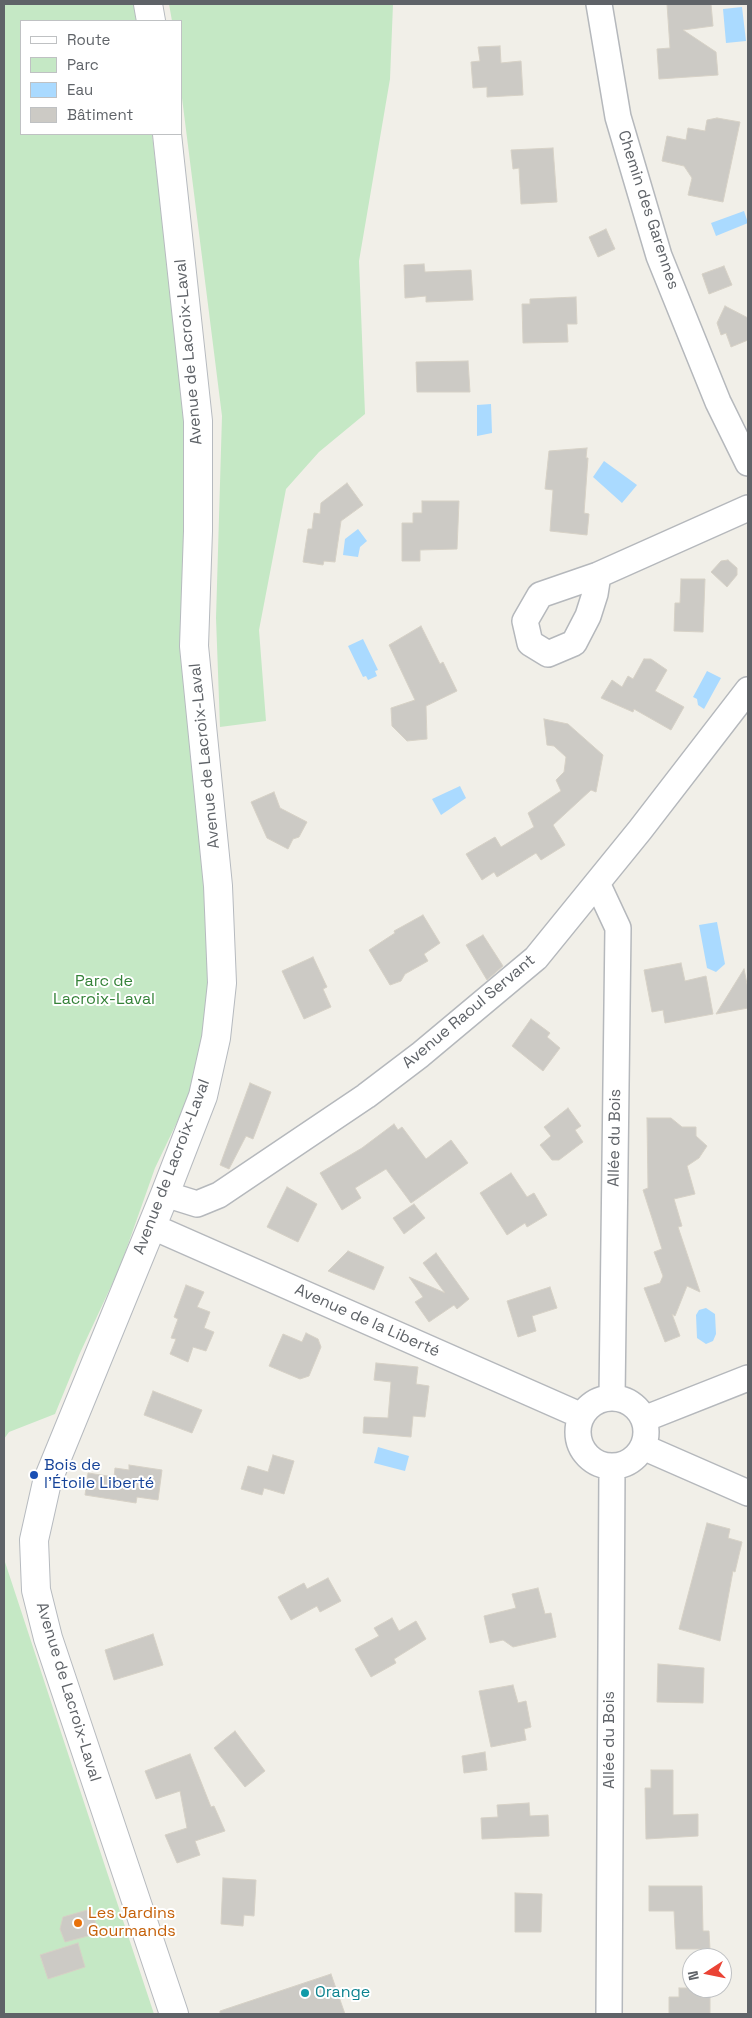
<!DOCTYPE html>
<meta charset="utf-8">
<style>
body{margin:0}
#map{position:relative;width:752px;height:2018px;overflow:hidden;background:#f1efe8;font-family:"Space Grotesk",sans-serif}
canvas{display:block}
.frame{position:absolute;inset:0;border:5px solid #5f6368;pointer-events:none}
.legend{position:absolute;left:20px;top:20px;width:162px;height:115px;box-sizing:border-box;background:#fff;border:1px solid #bfc1c3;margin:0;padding:6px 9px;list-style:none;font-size:15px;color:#5f6368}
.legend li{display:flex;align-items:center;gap:10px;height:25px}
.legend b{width:25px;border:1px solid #bfc1c3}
.north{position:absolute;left:682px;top:1948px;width:50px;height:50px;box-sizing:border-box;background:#fff;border:1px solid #bfc1c3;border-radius:50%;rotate:259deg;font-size:14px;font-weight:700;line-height:20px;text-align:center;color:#5f6368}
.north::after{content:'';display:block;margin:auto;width:18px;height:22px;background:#ea4335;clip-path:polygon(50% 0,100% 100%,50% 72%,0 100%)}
</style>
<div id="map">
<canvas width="752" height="2018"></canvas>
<div class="frame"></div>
<ul class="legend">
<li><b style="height:6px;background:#fff"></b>Route</li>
<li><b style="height:14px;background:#c5e8c5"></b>Parc</li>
<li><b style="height:14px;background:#aadaff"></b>Eau</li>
<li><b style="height:14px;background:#cccac5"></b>Bâtiment</li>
</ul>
<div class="north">N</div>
</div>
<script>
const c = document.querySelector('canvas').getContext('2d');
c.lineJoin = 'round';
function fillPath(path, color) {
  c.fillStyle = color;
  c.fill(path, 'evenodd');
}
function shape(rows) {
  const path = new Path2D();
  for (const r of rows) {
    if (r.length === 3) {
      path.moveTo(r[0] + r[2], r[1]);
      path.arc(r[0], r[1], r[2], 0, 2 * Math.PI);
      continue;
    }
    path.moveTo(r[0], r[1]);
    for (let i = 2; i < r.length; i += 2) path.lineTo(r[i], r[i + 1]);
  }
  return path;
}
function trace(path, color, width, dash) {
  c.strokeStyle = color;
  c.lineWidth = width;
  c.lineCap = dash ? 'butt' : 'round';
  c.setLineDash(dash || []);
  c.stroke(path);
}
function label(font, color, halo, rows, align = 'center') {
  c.font = font + ' "Space Grotesk",sans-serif';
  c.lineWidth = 4;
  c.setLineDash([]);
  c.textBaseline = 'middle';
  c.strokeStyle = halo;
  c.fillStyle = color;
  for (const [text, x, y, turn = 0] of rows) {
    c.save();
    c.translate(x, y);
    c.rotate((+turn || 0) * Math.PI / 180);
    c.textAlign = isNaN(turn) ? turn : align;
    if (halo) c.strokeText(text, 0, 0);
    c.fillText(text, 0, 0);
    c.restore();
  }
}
const green = shape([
 [4,4,135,4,137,21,21,21,21,134,152,134,192,465,181,625,214,994,201,1072,155,1168,120,1267,80,1353,55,1414,9,1432,4,1439],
 [169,4,393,4,390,79,359,261,365,414,319,452,286,489,259,630,266,721,220,727,216,618,222,416,181,90,181,21,172,21],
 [4,1559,103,1860,154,2014,4,2014]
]);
const water = shape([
 [742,7,746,41,726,43,723,9],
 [744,211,748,223,716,236,711,223],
 [491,404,492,433,477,436,477,405],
 [604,461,637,485,622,503,593,477],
 [358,529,367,541,360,547,358,557,343,555,345,539],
 [363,639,378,670,375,671,377,676,368,680,366,676,363,677,348,646],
 [707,671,721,678,704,709,698,705,697,699,693,697],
 [460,786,466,798,441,815,432,799],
 [717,922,725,964,716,972,707,968,699,925],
 [706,1308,715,1314,716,1334,713,1341,706,1344,697,1338,696,1315,699,1310],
 [378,1447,409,1456,405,1471,374,1463]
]);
const building = shape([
 [667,4,711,4,713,26,683,30,716,52,718,75,659,79,657,49,670,48,667,4],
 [500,46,501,63,521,61,523,95,487,97,487,87,473,88,471,62,480,61,478,47,500,46],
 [717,118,740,122,723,202,688,195,692,178,684,166,662,161,667,136,686,140,688,128,705,131,707,120,717,118],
 [553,148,557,202,521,204,519,168,513,169,511,150,553,148],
 [606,229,615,249,598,257,589,237,606,229],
 [424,264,425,272,471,270,473,300,426,302,426,296,405,298,404,265,424,264],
 [724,266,732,285,709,294,702,274,724,266],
 [576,297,577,324,567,324,568,342,523,343,522,304,530,304,530,299,576,297],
 [725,306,748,318,748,340,731,347,726,333,721,335,717,323,725,306],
 [468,361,470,392,417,392,416,362,468,361],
 [587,448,586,458,588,458,584,513,589,514,587,535,550,531,553,490,545,489,549,451,587,448],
 [347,483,363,505,341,521,335,562,324,561,323,565,303,562,308,529,312,529,314,513,320,514,321,503,347,483],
 [422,501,459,501,457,549,420,550,420,561,402,561,402,523,413,523,413,513,422,513,422,501],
 [728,560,737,568,737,575,727,587,711,572,721,561,728,560],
 [681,579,705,579,703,632,674,631,675,603,680,603,681,579],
 [421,626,440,664,443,662,457,691,426,706,427,739,407,741,392,726,391,708,415,700,389,645,421,626],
 [644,659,651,659,667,670,655,691,684,707,671,730,634,709,633,712,601,698,612,680,622,687,628,676,633,679,644,659],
 [544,719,568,724,603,755,596,792,591,790,553,825,565,845,541,860,536,853,497,877,494,872,482,880,466,854,495,837,501,847,534,827,528,813,561,791,556,780,564,772,566,757,554,746,547,745,544,719],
 [274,792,280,808,307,822,299,837,293,839,288,849,267,838,251,802,274,792],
 [423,915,440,943,424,954,428,961,405,974,401,981,390,985,369,950,395,933,394,931,423,915],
 [483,935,503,966,487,980,466,945,483,935],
 [313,957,327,987,323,989,331,1007,304,1019,282,971,313,957],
 [681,963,685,981,706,976,713,1014,665,1023,663,1010,652,1012,644,970,681,963],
 [744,969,748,989,748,1008,716,1014,744,969],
 [531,1019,550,1033,547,1037,560,1048,543,1071,512,1046,531,1019],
 [250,1083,271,1092,253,1139,246,1136,229,1169,220,1165,250,1083],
 [568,1108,581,1126,575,1130,583,1142,559,1160,552,1160,540,1145,551,1136,544,1127,568,1108],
 [647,1118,671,1118,682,1127,696,1127,696,1136,707,1146,699,1158,687,1166,695,1194,674,1199,682,1226,678,1227,700,1292,687,1286,675,1316,672,1314,680,1336,665,1342,644,1288,660,1283,663,1276,654,1252,662,1249,643,1190,648,1188,647,1118],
 [394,1124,398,1130,402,1127,426,1159,451,1140,468,1163,411,1203,386,1169,355,1188,361,1198,342,1210,320,1173,362,1148,394,1124],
 [511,1173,527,1197,534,1193,547,1215,527,1227,525,1223,507,1235,480,1193,511,1173],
 [287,1187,317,1204,298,1242,267,1227,287,1187],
 [414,1204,425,1218,404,1234,393,1218,414,1204],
 [348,1251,384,1267,374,1290,328,1271,348,1251],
 [436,1253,469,1299,457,1309,454,1305,429,1322,415,1302,423,1297,409,1277,445,1293,423,1263,436,1253],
 [186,1285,204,1292,197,1307,210,1312,204,1328,214,1332,206,1351,193,1347,188,1362,170,1354,176,1339,171,1338,178,1319,174,1317,186,1285],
 [550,1287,557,1308,532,1316,536,1331,518,1337,507,1301,550,1287],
 [306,1333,318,1339,321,1347,309,1376,300,1379,269,1366,283,1334,302,1342,306,1333],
 [376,1363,418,1367,416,1384,429,1386,425,1417,413,1416,411,1437,363,1433,364,1417,388,1418,391,1382,374,1380,376,1363],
 [153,1391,202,1410,192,1433,144,1415,153,1391],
 [273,1455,294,1461,284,1494,264,1488,262,1495,241,1489,248,1466,268,1472,273,1455],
 [129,1465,162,1470,158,1500,137,1497,136,1503,85,1495,88,1473,114,1477,115,1468,129,1470,129,1465],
 [707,1523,730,1529,728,1538,742,1542,735,1572,733,1571,720,1641,679,1629,707,1523],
 [328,1578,341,1601,320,1612,317,1606,291,1620,278,1597,304,1583,307,1589,328,1578],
 [538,1588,545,1614,551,1613,556,1637,513,1647,503,1640,490,1643,484,1616,516,1608,512,1594,538,1588],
 [392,1618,399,1631,416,1621,426,1639,394,1659,396,1663,371,1677,355,1649,379,1636,374,1628,392,1618],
 [153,1634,163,1665,114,1680,105,1650,153,1634],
 [658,1664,704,1668,703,1703,657,1702,658,1664],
 [513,1685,518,1703,526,1701,531,1727,524,1729,526,1740,491,1747,479,1691,513,1685],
 [235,1731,265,1771,245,1787,214,1748,235,1731],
 [485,1752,487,1770,464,1773,462,1756,485,1752],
 [190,1754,211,1807,214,1806,225,1831,195,1841,200,1855,177,1863,165,1835,187,1828,180,1791,156,1799,145,1771,190,1754],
 [651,1770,673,1770,673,1815,698,1814,698,1836,646,1839,645,1788,651,1788,651,1770],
 [529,1803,530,1816,548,1815,549,1836,482,1839,481,1818,498,1817,497,1805,529,1803],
 [223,1878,256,1880,254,1916,244,1915,243,1926,221,1924,223,1878],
 [649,1886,702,1886,703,1931,709,1931,710,1949,676,1949,674,1911,649,1911,649,1886],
 [515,1893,542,1894,541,1932,515,1932,515,1893],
 [91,1909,99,1933,65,1942,60,1929,63,1917,91,1909],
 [78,1943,85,1967,48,1979,40,1955,78,1943],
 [331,1974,345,2014,220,2014,220,2011,331,1974],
 [679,1988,701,1988,701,1997,710,1997,710,2014,669,2014,669,1997,679,1997,679,1988]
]);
const street = shape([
 [599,4,618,117,659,256,718,402,748,463],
 [598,575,595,594,588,616,574,643,548,654,530,643,525,621,540,595,598,575,748,508],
 [597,883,618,928,612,1397],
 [165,1194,197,1204,219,1195,366,1096,420,1055,536,958,640,830,748,690],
 [151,1226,582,1416],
 [612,1432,34],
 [644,1419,748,1378],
 [643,1447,748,1493],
 [609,2014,612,1466]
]);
const secondary = shape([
 [148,4,151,21],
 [167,134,198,421,198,531,194,646,218,886,222,983,216,1038,203,1096,165,1194,47,1482,34,1540,36,1590,48,1638,174,2014]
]);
const markers = [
 [34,1475,5,"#1a4fb4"],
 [78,1923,5,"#e8710a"],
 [305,1993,5,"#0f9aa8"]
];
const streetNames = [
 ["Chemin des Garennes",648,210,72],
 ["Avenue de Lacroix-Laval",189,352,-95],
 ["Avenue de Lacroix-Laval",205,756,-96],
 ["Avenue Raoul Servant",469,1012,-40],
 ["Allée du Bois",615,1138,-89],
 ["Avenue de Lacroix-Laval",172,1167,-69],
 ["Avenue de la Liberté",367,1321,24],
 ["Avenue de Lacroix-Laval",68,1692,73],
 ["Allée du Bois",610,1740,-90]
];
const parkNames = [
 ["Parc de",104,982],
 ["Lacroix-Laval",104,1000]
];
const transitNames = [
 ["Bois de",44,1466],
 ["l'Étoile Liberté",44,1484]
];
const foodNames = [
 ["Les Jardins",88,1914],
 ["Gourmands",88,1932]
];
const cultureNames = [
 ["Orange",315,1993]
];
fillPath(green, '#c5e8c5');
fillPath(water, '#aadaff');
fillPath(building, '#cccac5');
trace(building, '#d6d1c6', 1);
trace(street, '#b5b8bc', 28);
trace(secondary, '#b6babf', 30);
trace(street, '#fff', 25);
trace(secondary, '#fff', 28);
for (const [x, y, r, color] of markers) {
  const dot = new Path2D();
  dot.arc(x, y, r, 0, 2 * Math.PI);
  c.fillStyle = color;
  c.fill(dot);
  trace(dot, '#fff', 2);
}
label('16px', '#5f6368', '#fff', streetNames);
label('16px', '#348238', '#fff', parkNames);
label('16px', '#164399', '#fff', transitNames, 'left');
label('16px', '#c56008', '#fff', foodNames, 'left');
label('16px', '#0d838f', '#fff', cultureNames, 'left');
</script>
